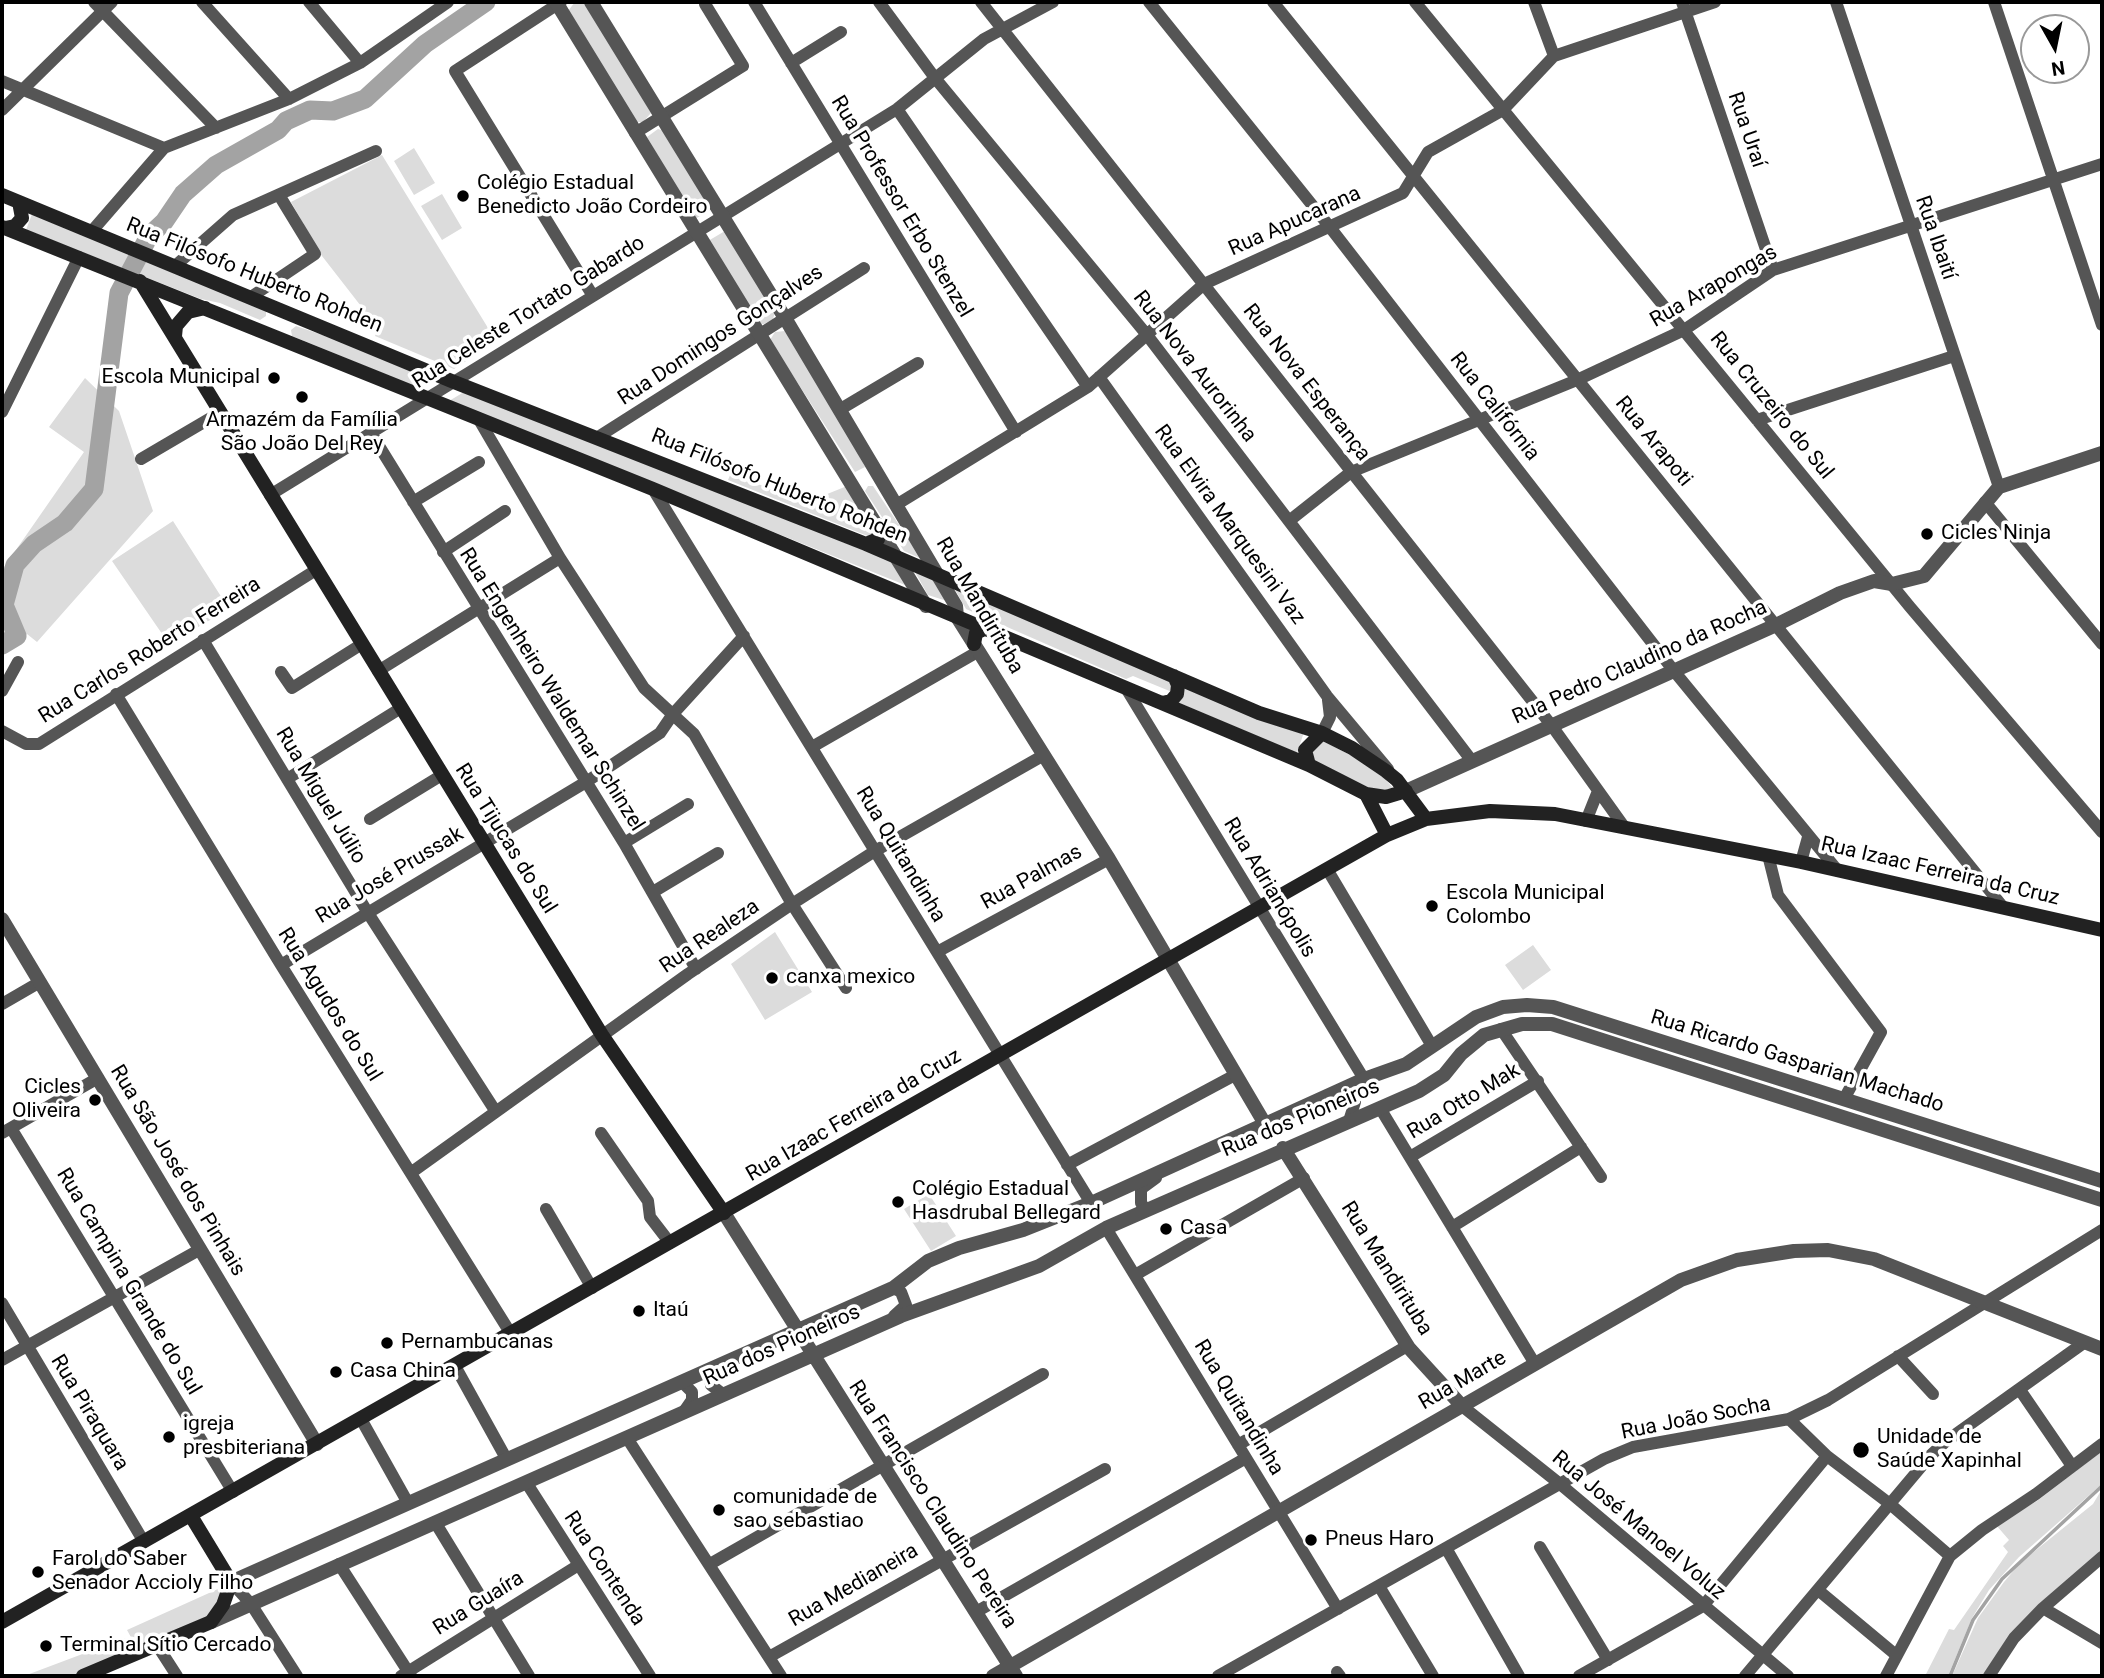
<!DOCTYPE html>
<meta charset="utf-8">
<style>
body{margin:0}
#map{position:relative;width:2104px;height:1678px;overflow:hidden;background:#fff;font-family:Roboto,sans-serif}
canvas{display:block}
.frame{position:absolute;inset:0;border:4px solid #000;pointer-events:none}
.north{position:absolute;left:2020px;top:14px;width:70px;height:70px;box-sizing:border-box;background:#fff;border:2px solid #999;border-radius:50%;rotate:171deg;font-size:19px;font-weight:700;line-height:28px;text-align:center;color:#000}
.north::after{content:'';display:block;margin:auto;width:24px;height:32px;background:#000;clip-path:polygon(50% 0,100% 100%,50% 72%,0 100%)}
</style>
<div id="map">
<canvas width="2104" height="1678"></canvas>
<div class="frame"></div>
<div class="north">N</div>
</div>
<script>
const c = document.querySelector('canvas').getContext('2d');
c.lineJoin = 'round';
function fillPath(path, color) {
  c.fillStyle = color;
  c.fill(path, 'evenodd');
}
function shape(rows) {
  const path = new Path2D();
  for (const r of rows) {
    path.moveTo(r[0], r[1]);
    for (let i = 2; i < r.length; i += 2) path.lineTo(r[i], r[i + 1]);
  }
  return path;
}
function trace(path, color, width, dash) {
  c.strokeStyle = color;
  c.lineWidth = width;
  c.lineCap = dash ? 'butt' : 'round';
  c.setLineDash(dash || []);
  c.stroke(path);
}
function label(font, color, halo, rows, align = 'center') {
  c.font = font + ' Roboto,sans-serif';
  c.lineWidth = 7;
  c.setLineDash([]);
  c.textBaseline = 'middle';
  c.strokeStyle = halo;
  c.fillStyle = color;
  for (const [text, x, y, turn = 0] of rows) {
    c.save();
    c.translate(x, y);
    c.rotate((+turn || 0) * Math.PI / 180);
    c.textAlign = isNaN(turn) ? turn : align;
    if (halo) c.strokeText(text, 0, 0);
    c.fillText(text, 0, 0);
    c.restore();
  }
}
const green = shape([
 [575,2,586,3,651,113,643,122,636,122,568,11],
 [658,129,664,131,712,209,695,219,647,137],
 [414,148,435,183,414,195,394,161],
 [382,155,496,341,454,369,375,336,378,328,322,256,291,202],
 [442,194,462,228,442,240,421,206],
 [32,214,266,311,266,316,260,320,220,303,201,299,26,230],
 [725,231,775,312,773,319,764,324,761,324,708,241],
 [296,326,361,348,434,379,419,388,292,336,291,330],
 [785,331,836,411,865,467,855,472,770,340,775,332],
 [85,378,119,411,153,511,37,642,27,634,2,654,2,570,84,452,49,427],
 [464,392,899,564,910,587,449,401],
 [731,473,805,503,847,486,874,531,870,537,728,480],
 [868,486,873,486,922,559,904,551,865,491],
 [173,521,229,609,169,644,112,561],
 [915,572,935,580,947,601,928,595],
 [953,586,1173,683,1172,692,1133,676,1126,679,966,609],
 [1185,688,1304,732,1297,753,1177,702],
 [1324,741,1354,757,1382,776,1394,789,1386,796,1316,763,1312,758,1313,748],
 [775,932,812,992,765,1020,731,964],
 [1533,945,1551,970,1523,990,1505,965],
 [929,1194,956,1236,931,1251,904,1209],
 [2102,1451,2102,1484,2019,1557,1989,1590,1972,1618,1948,1676,1925,1676,1949,1629,1954,1630,2008,1552,2003,1546,2009,1540,1996,1525,2037,1501],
 [2102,1489,2102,1552,1985,1676,1952,1676,1978,1618,2004,1582,2020,1563,2093,1504],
 [229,1584,210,1622,139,1652,127,1630],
 [125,1638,134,1654,82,1676,24,1676]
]);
const stream = shape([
 [1950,1676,1973,1620,2002,1579,2102,1486]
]);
const river = shape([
 [2,645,17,636,4,605,15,565,34,544,65,523,94,489,119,293,149,236,164,222,183,194,216,165,278,130,286,121,310,110,333,111,365,99,425,44,486,2]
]);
const minor = shape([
 [94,2,216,128],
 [202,2,289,99],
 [309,2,360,63],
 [561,2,455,71,593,296],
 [754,2,1016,432],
 [879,2,935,78,1147,335,1472,761],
 [981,2,1552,726,1625,828],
 [1149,2,1329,226,1674,671,1838,871],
 [1273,2,2003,907],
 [1415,2,1910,607,2102,832],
 [1534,2,1554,56],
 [1682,2,1773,270],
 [1836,2,1999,487],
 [1994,2,2102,325],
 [791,63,841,32],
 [2,81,164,148],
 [897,109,1088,387],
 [2,110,112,2],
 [635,133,743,66,705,4],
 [92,231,164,148,289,99,360,63,448,2],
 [175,266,233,215,376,151],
 [251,297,315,254,279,195],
 [1099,377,1327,696,1388,769],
 [839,410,918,363],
 [2,412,79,257],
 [478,418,560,558,644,688,694,734,792,904,846,988],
 [1757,420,1954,356],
 [371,433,624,843,696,969],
 [598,437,864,268],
 [141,459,221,412],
 [653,489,1091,1203],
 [270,495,897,109,984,39,1053,2],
 [413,502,479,462],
 [1985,502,2102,644],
 [896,505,1088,387,1204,284,1403,193,1428,152,1503,110,1554,56,1715,2],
 [1289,521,1351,472,1577,380,1684,330,1773,270,2102,164],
 [443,552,505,511],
 [203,640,368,913,496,1112],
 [378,671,560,558],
 [281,672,292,688,362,644],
 [1127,690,1364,1079],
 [2,691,18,662],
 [116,694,281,965,511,1334],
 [2,731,26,744,39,744,316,570],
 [1322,733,1330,717,1328,700],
 [812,747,979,651],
 [287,779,401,708],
 [370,819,442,775],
 [1586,821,1598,791],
 [624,843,688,804],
 [1768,855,1778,895,1881,1032,1844,1099],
 [1801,862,1808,837],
 [1327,869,1432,1046],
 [653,892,718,853],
 [937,952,1109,859],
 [281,965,586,782,660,733,673,714,744,636],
 [2,1004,40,982],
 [1501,1029,1601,1177],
 [1342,1089,1352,1093,1355,1102,1349,1121],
 [1380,1108,1535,1364],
 [11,1128,233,1492],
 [2,1133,98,1078],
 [601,1133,648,1201,650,1217,670,1243],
 [1410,1157,1538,1081],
 [1067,1165,1235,1075],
 [412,1172,688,974,792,904,875,851,1044,755],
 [546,1209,592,1288],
 [1146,1210,1141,1203,1141,1189,1156,1178],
 [1452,1227,1581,1147],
 [1106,1228,1338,1609],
 [1135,1275,1304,1178],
 [893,1288,901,1292,906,1305,894,1316],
 [2,1303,144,1542],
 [1898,1356,1933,1394],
 [2,1360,199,1250],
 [455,1366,507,1460],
 [719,1366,710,1376,711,1385,724,1395],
 [682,1382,692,1392,692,1400,683,1413],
 [2020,1390,2072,1466],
 [1462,1406,1560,1484,1788,1676],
 [361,1419,408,1503],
 [1789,1419,1827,1456,1890,1504,1950,1556],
 [627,1438,781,1676],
 [1238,1445,1407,1346],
 [526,1482,650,1676],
 [435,1522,529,1676],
 [1540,1547,1608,1660],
 [1446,1548,1519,1676],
 [339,1564,411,1676],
 [710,1564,1043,1374],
 [231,1582,251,1604,297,1676],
 [1379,1586,1433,1676],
 [1818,1590,1896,1655],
 [2043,1608,2102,1643],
 [976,1612,1246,1458],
 [157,1645,177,1676],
 [769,1657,1105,1469],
 [1337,1672,1340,1676],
 [401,1676,577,1566],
 [1218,1676,1604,1459,1633,1447,1789,1419,1828,1400,2102,1230],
 [1579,1676,1703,1606,1827,1456],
 [1745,1676,1931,1455,1945,1442,2085,1342],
 [1886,1676,1950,1556,1982,1530,2036,1494,2102,1444],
 [1989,1676,2014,1638,2043,1608,2102,1557]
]);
const tertiary = shape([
 [556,2,926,606],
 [591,2,785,318,956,606,957,617,1109,859,1265,1124],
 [1406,791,1776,625,1840,593,1874,581,1892,584,1924,576,1999,487,2102,453],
 [2,919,317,1444],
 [1283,1148,1409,1348,1462,1406],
 [724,1213,1016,1676],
 [231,1582,893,1288,928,1261,959,1248,1023,1230,1091,1203,1364,1079,1406,1064,1476,1017,1503,1007,1527,1005,1553,1007,2102,1181],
 [211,1622,901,1316,1039,1266,1106,1228,1419,1091,1444,1075,1461,1054,1484,1035,1522,1024,1552,1024,2102,1200],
 [993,1676,1681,1280,1737,1260,1794,1251,1828,1250,1874,1259,2102,1349]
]);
const secondary = shape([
 [2,195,454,382,866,544,1259,713,1322,733,1352,748,1386,771,1397,780,1426,819],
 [2,227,653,489,1309,765,1366,794,1387,835],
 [5,228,15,226,22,218,19,202],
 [140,281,602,1035,724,1213],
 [175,336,176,326,188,312,205,308],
 [866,544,878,539,879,525],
 [974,644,976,633,986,628],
 [1162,703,1171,701,1177,694,1178,685,1174,676],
 [1309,765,1305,750,1322,733],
 [1366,794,1386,797,1406,791],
 [2,1622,1327,869,1387,835,1426,819,1490,811,1555,814,1801,862,2102,930],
 [83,1676,211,1622,223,1605,231,1582,191,1516]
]);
const markers = [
 [463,196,7,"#000"],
 [274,378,7,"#000"],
 [302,397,7,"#000"],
 [1927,534,7,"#000"],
 [1432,906,7,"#000"],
 [772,978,7,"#000"],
 [95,1100,7,"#000"],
 [898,1202,7,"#000"],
 [1166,1229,7,"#000"],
 [639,1311,7,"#000"],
 [387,1343,7,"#000"],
 [336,1372,7,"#000"],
 [169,1437,7,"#000"],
 [1861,1450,9,"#000"],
 [719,1510,7,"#000"],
 [1311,1540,7,"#000"],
 [38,1572,7,"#000"],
 [46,1646,7,"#000"]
];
const streetNames = [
 ["Rua Uraí",1746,130,71],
 ["Rua Professor Erbo Stenzel",901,207,59],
 ["Rua Apucarana",1295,222,-24],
 ["Rua Ibaití",1935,238,71],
 ["Rua Filósofo Huberto Rohden",254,276,22],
 ["Rua Arapongas",1714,287,-30],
 ["Rua Celeste Tortato Gabardo",529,313,-32],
 ["Rua Domingos Gonçalves",721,336,-33],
 ["Rua Nova Aurorinha",1194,367,52],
 ["Rua Nova Esperança",1306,383,52],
 ["Rua Cruzeiro do Sul",1771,406,51],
 ["Rua Califórnia",1494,407,52],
 ["Rua Arapoti",1653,442,51],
 ["Rua Filósofo Huberto Rohden",779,487,22],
 ["Rua Elvira Marquesini Vaz",1229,525,54],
 ["Rua Mandirituba",979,606,60],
 ["Rua Carlos Roberto Ferreira",150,651,-32],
 ["Rua Pedro Claudino da Rocha",1640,663,-24],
 ["Rua Engenheiro Waldemar Schinzel",551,690,58],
 ["Rua Miguel Júlio",320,796,59],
 ["Rua Tijucas do Sul",505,839,58],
 ["Rua Quitandinha",900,855,59],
 ["Rua Izaac Ferreira da Cruz",1940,872,13],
 ["Rua José Prussak",390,876,-31],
 ["Rua Palmas",1032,878,-29],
 ["Rua Adrianópolis",1269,888,59],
 ["Rua Realeza",710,937,-34],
 ["Rua Agudos do Sul",329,1005,58],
 ["Rua Ricardo Gasparian Machado",1797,1062,17],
 ["Rua Otto Mak",1464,1102,-31],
 ["Rua Izaac Ferreira da Cruz",854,1116,-30],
 ["Rua dos Pioneiros",1301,1119,-23],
 ["Rua São José dos Pinhais",177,1171,59],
 ["Rua Mandirituba",1386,1269,58],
 ["Rua Campina Grande do Sul",128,1282,59],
 ["Rua dos Pioneiros",782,1346,-24],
 ["Rua Marte",1463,1381,-30],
 ["Rua Quitandinha",1238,1408,59],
 ["Rua Piraquara",89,1413,59],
 ["Rua João Socha",1696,1419,-11],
 ["Rua Francisco Claudino Pereira",932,1505,57],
 ["Rua José Manoel Voluz",1638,1526,40],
 ["Rua Contenda",604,1569,57],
 ["Rua Medianeira",854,1586,-30],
 ["Rua Guaíra",479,1604,-32]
];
const poiNames = [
 ["Colégio Estadual",477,184],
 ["Benedicto João Cordeiro",477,208],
 ["Escola Municipal",260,378,"right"],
 ["Armazém da Família",302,421,"center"],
 ["São João Del Rey",302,445,"center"],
 ["Cicles Ninja",1941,534],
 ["Escola Municipal",1446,894],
 ["Colombo",1446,918],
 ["canxa mexico",786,978],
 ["Cicles",81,1088,"right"],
 ["Oliveira",81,1112,"right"],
 ["Colégio Estadual",912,1190],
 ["Hasdrubal Bellegard",912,1214],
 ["Casa",1180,1229],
 ["Itaú",653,1311],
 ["Pernambucanas",401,1343],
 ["Casa China",350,1372],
 ["igreja",183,1425],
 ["presbiteriana",183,1449],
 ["Unidade de",1877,1438],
 ["Saúde Xapinhal",1877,1462],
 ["comunidade de",733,1498],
 ["sao sebastiao",733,1522],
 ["Pneus Haro",1325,1540],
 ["Farol do Saber",52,1560],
 ["Senador Accioly Filho",52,1584],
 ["Terminal Sítio Cercado",60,1646]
];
fillPath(green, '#dcdcdc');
trace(stream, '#a3a3a3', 3.5);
trace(river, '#a3a3a3', 19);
trace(minor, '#555', 12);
trace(tertiary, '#555', 14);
trace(secondary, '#222', 14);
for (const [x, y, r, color] of markers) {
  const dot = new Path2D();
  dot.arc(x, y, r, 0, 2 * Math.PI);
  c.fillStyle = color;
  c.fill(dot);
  trace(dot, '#fff', 2.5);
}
label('21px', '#000', '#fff', streetNames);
label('21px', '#000', '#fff', poiNames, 'left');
</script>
